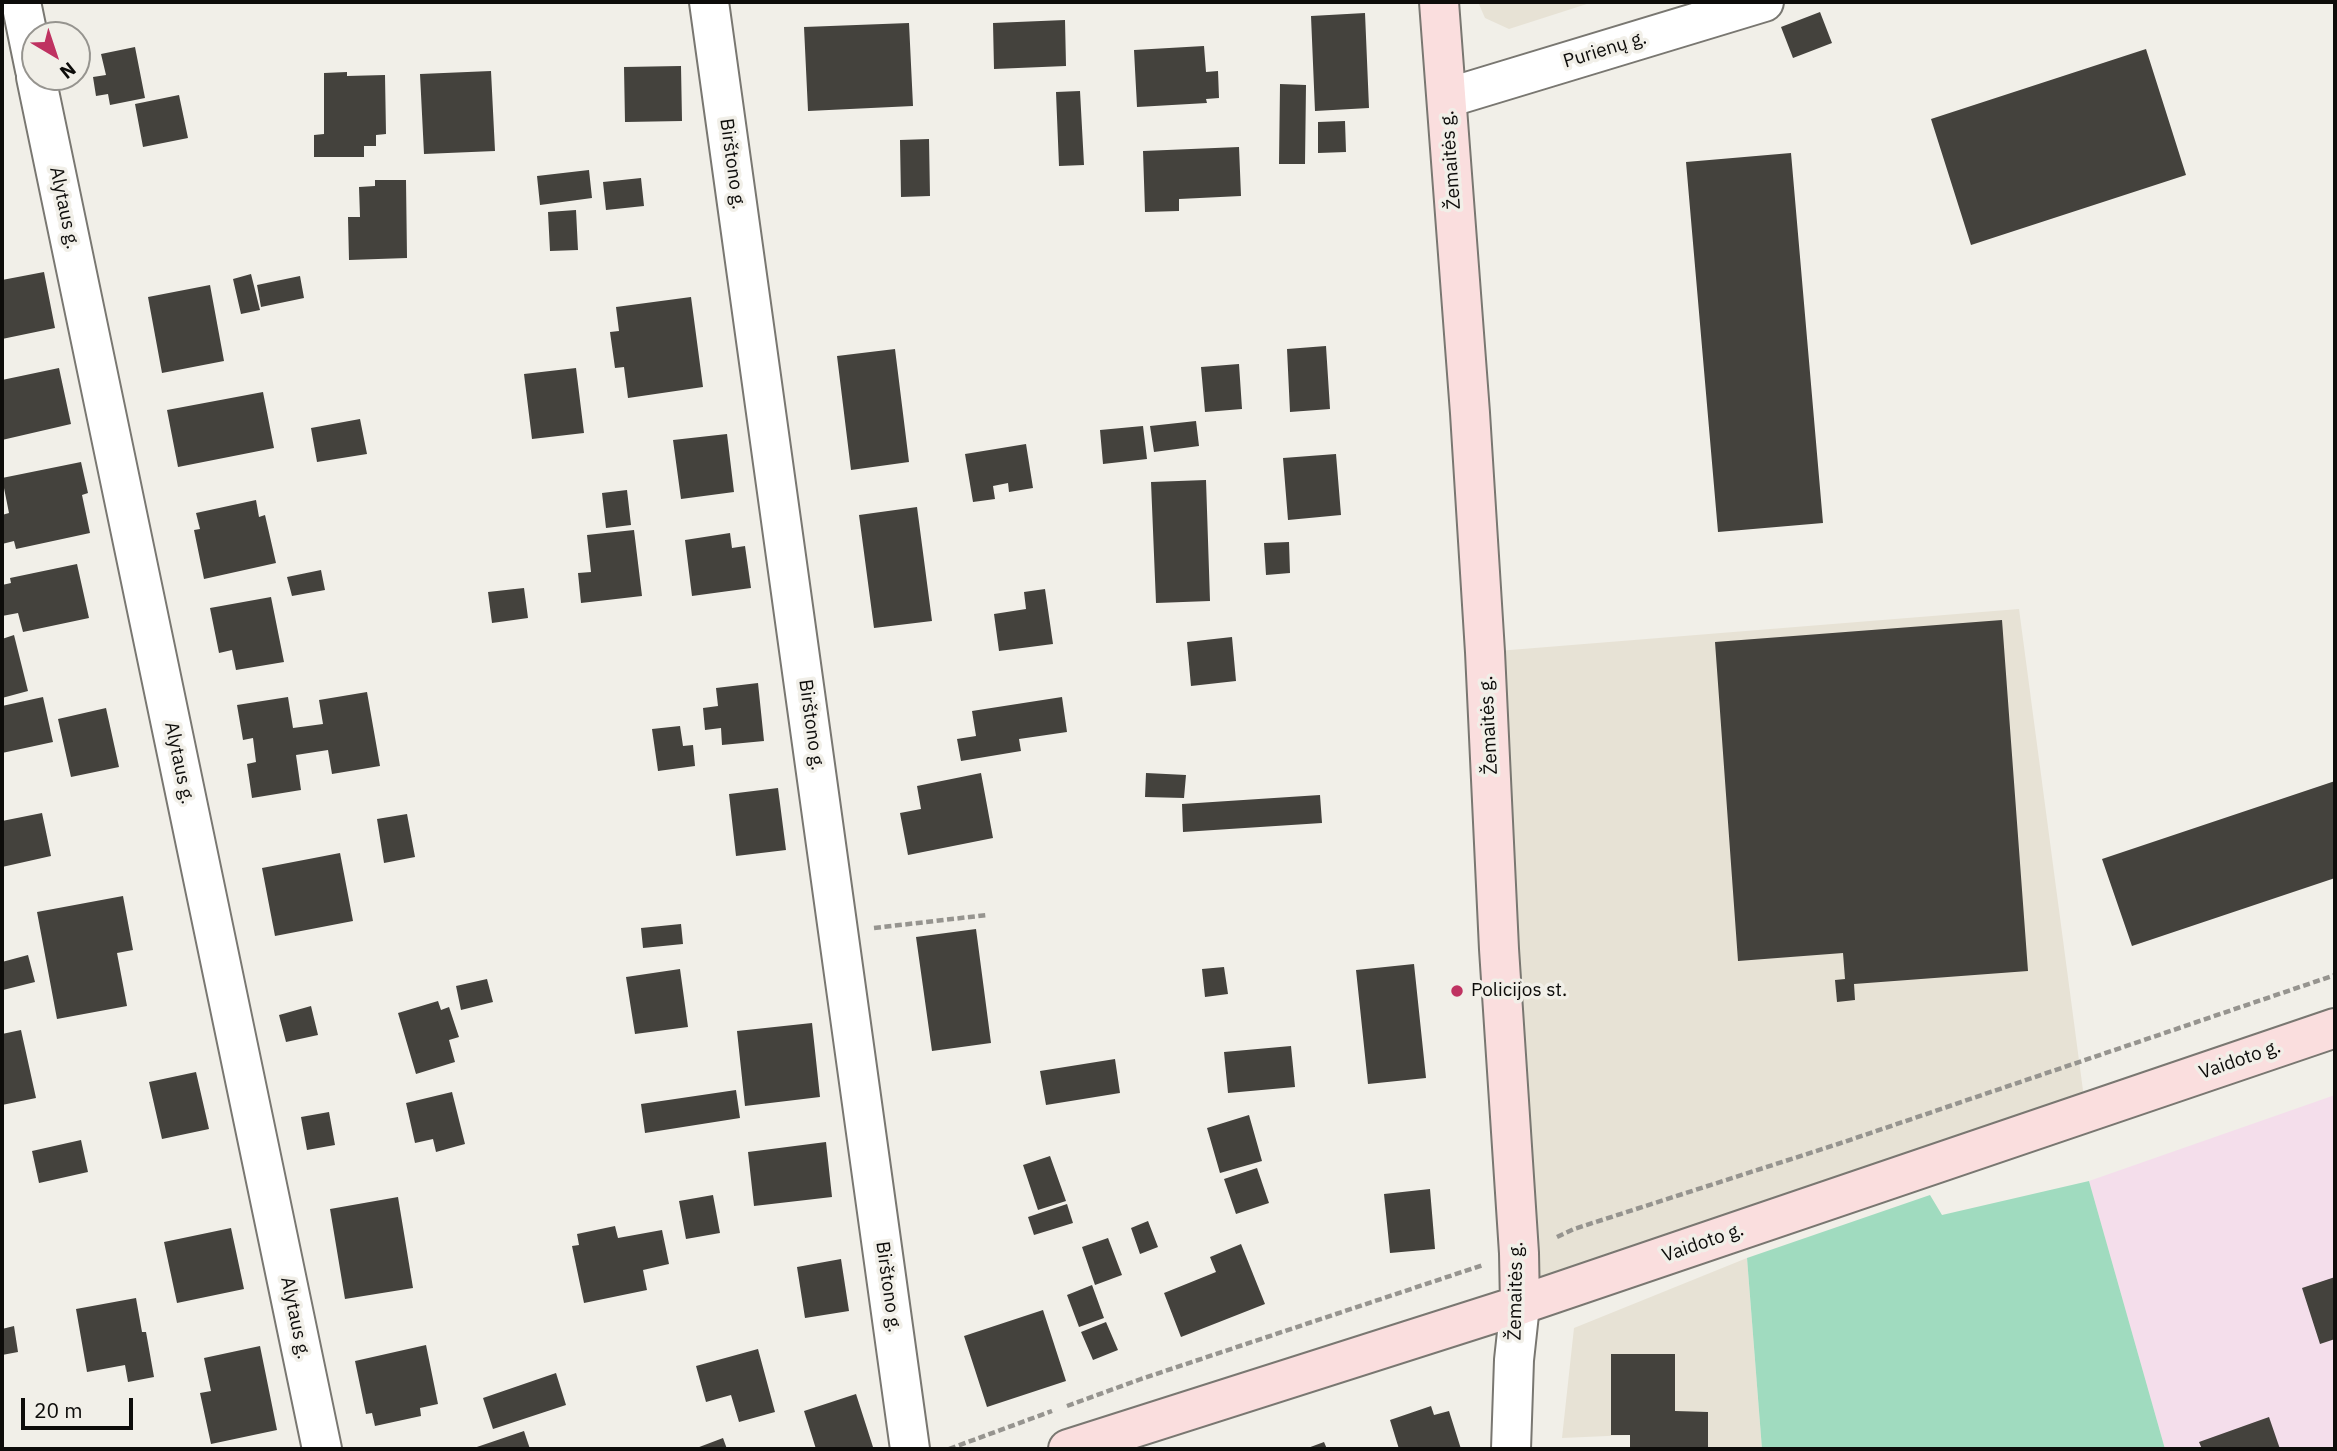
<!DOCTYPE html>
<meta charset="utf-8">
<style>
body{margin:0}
#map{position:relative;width:2337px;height:1451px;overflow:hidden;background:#f1efe8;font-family:"IBM Plex Sans",sans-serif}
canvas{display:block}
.frame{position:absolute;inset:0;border:4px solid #0d0c0a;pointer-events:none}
.north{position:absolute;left:21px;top:21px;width:70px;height:70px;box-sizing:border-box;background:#f1efe8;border:2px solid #96948f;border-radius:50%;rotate:141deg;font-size:19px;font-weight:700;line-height:28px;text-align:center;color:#0d0c0a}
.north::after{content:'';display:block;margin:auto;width:24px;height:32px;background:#bf3261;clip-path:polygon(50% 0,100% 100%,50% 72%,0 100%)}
.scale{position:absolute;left:21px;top:1398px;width:112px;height:32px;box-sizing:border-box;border:4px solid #0d0c0a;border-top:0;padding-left:9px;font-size:21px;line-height:24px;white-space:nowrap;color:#0d0c0a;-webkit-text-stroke:5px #f1efe8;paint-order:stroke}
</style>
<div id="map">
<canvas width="2337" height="1451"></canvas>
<div class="frame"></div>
<div class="north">N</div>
<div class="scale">20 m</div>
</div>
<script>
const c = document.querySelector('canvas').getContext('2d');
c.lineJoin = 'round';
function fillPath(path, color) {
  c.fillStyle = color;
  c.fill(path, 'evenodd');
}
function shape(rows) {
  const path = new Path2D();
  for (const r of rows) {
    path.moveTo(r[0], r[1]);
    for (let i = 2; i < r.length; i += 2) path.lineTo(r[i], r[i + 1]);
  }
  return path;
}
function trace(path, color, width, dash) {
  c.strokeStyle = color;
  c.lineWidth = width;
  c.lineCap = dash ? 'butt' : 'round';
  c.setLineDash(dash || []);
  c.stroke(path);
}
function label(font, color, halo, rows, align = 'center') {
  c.font = font + ' "IBM Plex Sans",sans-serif';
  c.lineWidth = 7;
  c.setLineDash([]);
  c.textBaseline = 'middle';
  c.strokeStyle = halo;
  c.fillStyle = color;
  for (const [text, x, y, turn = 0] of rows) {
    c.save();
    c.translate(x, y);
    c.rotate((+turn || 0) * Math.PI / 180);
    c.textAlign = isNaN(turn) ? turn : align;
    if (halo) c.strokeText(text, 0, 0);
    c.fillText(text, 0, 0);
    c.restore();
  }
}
const built = shape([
 [1478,2,1593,2,1509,29,1485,18],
 [2019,609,2086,1113,1520,1305,1485,652],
 [1747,1258,1762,1449,1630,1449,1630,1435,1562,1438,1574,1328]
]);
const industrial = shape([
 [2335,1095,2335,1449,2165,1449,2089,1181]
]);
const green = shape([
 [2089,1181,2165,1449,1762,1449,1747,1258,1930,1195,1942,1215]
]);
const building = shape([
 [1820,12,1832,43,1793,58,1781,27],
 [1365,13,1369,108,1315,111,1311,16],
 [1065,20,1066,66,994,69,993,23],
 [909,23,913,106,808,111,804,27],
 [1204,46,1206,72,1218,71,1219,98,1206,99,1207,103,1137,107,1134,50],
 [135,47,145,98,110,105,108,94,96,96,93,77,106,75,101,54],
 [2146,49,2186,175,1971,245,1931,119],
 [681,66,682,121,625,122,624,67],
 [491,71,495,151,424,154,420,74],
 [347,72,347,76,385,75,386,134,376,135,376,146,364,146,364,157,314,157,314,135,324,134,324,73],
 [1280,84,1306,85,1305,164,1279,164],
 [1080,91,1084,165,1059,166,1056,92],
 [179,95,188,138,143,147,135,104],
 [1345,121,1346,152,1318,153,1318,122],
 [929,139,930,196,901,197,900,140],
 [1239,147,1241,196,1179,199,1179,211,1145,212,1143,151],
 [1791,153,1823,523,1718,532,1686,162],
 [589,170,592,198,540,205,537,176],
 [641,178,644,206,606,210,603,182],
 [375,180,406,180,407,258,349,260,348,217,360,217,359,187,375,186],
 [576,210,578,250,550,251,548,212],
 [44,272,55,328,2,339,2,280],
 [251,274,260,310,241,314,233,279],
 [300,276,304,298,261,307,257,285],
 [210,285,224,361,162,373,148,297],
 [691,297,703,387,628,398,624,367,615,368,610,332,619,331,616,307],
 [1326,346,1330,409,1290,412,1287,349],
 [895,349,909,462,851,470,837,356],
 [1239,364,1242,409,1205,412,1201,367],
 [59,368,71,424,2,440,2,380],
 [576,368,584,433,532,439,524,374],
 [263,392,274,448,178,467,167,410],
 [360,419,367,454,317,462,311,428],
 [1196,421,1199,446,1154,452,1150,426],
 [1143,426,1147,459,1103,464,1100,430],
 [727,434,734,492,681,499,673,440],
 [1026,444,1033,488,1009,492,1008,483,993,486,995,499,973,502,965,454],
 [1336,454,1341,515,1288,520,1283,458],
 [81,462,88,493,82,495,90,533,16,549,14,541,2,544,2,515,9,513,2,478],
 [1206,480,1210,601,1156,603,1151,482],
 [627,490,631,525,606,528,602,493],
 [256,500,259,517,265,515,276,563,204,579,194,530,200,529,196,513],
 [917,507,932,621,874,628,859,515],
 [634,530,642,596,581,603,578,573,591,572,587,535],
 [730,533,732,548,745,546,751,588,692,596,685,540],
 [1289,542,1290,573,1266,575,1264,543],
 [77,564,89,618,23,632,18,613,2,616,2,585,11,583,10,578],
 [321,570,325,590,292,596,287,577],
 [524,588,528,618,492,623,488,592],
 [1045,589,1053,644,999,651,994,614,1026,609,1024,592],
 [271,597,284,662,236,670,232,650,219,653,210,608],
 [2002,620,2028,971,1854,984,1855,1000,1837,1002,1835,980,1845,979,1843,953,1738,961,1715,642],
 [14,635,28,691,2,698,2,639],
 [1232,637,1236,681,1191,686,1187,642],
 [758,683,764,741,722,745,721,728,705,730,703,708,718,706,716,688],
 [367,692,380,766,332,774,328,750,296,755,301,790,252,798,247,764,256,762,253,738,243,740,237,705,288,697,293,728,323,724,319,700],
 [43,697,53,742,2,753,2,706],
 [1062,697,1067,732,1019,739,1021,751,961,761,957,739,976,736,972,711],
 [106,708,119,767,71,777,58,719],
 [680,726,683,746,693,745,695,766,658,771,652,729],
 [981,773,993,838,908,855,900,813,921,809,917,786],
 [1146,773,1186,775,1184,798,1145,797],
 [2335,781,2335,878,2132,946,2102,859],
 [778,788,786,850,736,856,729,794],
 [1320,795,1322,823,1183,832,1182,804],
 [42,813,51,856,2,867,2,821],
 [407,814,415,857,384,863,377,819],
 [340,853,353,921,275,936,262,868],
 [123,896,133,950,117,953,127,1006,57,1019,37,912],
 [681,924,683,944,643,948,641,928],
 [976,929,991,1043,932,1051,916,937],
 [28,955,35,982,3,990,2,962],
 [1414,964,1426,1078,1368,1084,1356,970],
 [1224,967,1228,994,1205,997,1202,969],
 [680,969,688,1027,635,1034,626,977],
 [487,979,493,1002,461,1010,456,986],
 [438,1001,441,1010,449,1007,459,1037,449,1040,455,1062,416,1074,398,1013],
 [311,1006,318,1035,286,1042,279,1015],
 [812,1023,820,1097,745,1106,737,1031],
 [21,1030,36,1098,2,1105,2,1034],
 [1291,1046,1295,1087,1228,1093,1224,1052],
 [1115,1059,1120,1093,1046,1105,1040,1071],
 [196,1072,209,1129,162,1139,149,1082],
 [736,1090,740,1118,645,1133,641,1104],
 [452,1092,465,1144,436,1152,433,1139,415,1143,406,1103],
 [329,1112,335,1145,307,1150,301,1117],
 [1249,1115,1262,1161,1220,1173,1207,1128],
 [81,1140,88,1172,39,1183,32,1151],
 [826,1142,832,1197,754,1206,748,1152],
 [1050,1156,1066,1201,1038,1210,1023,1165],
 [1257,1168,1269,1203,1236,1214,1224,1179],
 [1430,1189,1435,1249,1390,1253,1384,1194],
 [713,1195,720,1233,686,1239,679,1201],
 [398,1197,413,1288,345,1299,330,1209],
 [1067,1204,1073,1223,1034,1235,1028,1217],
 [1148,1221,1158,1247,1140,1254,1131,1228],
 [615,1226,618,1238,662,1230,669,1264,643,1270,647,1290,584,1303,572,1246,579,1245,577,1234],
 [231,1228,244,1289,177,1303,164,1242],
 [1108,1238,1122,1275,1095,1285,1082,1247],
 [1241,1244,1265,1304,1181,1337,1164,1293,1216,1272,1210,1257],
 [841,1259,849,1311,805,1318,797,1267],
 [2335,1277,2335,1339,2320,1344,2302,1288],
 [1092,1285,1104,1318,1079,1327,1067,1295],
 [136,1298,142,1332,146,1332,154,1377,128,1382,125,1365,87,1372,76,1309],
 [1043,1310,1066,1381,987,1407,964,1336],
 [1106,1322,1118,1350,1093,1360,1081,1332],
 [14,1326,18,1352,2,1355,2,1329],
 [426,1345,438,1404,420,1408,421,1416,375,1426,372,1413,366,1414,355,1361],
 [260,1346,277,1430,211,1444,200,1393,211,1391,204,1358],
 [758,1349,775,1412,739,1422,731,1395,706,1402,696,1366],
 [1611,1354,1675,1354,1675,1411,1708,1412,1708,1449,1630,1449,1630,1435,1611,1435],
 [556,1373,566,1405,493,1429,483,1398],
 [856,1394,873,1447,865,1449,816,1449,804,1411],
 [1431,1406,1434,1415,1449,1411,1461,1449,1399,1449,1390,1420],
 [2269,1417,2280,1449,2202,1449,2199,1442],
 [524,1431,530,1449,471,1449],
 [723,1438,727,1449,694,1449],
 [1324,1442,1327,1449,1305,1449]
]);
const path = shape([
 [874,928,987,915],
 [1557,1237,1574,1229,1838,1144,2335,975],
 [1067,1406,1141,1379,1483,1265],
 [949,1449,1052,1411]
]);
const street = shape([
 [21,2,35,70],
 [709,2,910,1449],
 [36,77,322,1449],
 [1447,98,1764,2],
 [1511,1449,1514,1360,1520,1305]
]);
const secondary = shape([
 [1439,2,1470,413,1485,652,1499,949,1519,1253,1520,1305],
 [1068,1449,1520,1305,2335,1028]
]);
const markers = [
 [1457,991,7,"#bf3261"]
];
const streetNames = [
 ["Purienų g.",1605,50,-17],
 ["Žemaitės g.",1451,160,-94],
 ["Birštono g.",732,164,82],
 ["Alytaus g.",64,208,78],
 ["Birštono g.",811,725,82],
 ["Žemaitės g.",1489,725,-93],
 ["Alytaus g.",179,763,78],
 ["Vaidoto g.",2240,1060,-19],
 ["Vaidoto g.",1703,1243,-19],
 ["Birštono g.",888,1287,82],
 ["Žemaitės g.",1516,1291,-89],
 ["Alytaus g.",295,1318,78]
];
const poiNames = [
 ["Policijos st.",1471,991]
];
fillPath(built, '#e7e2d5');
fillPath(industrial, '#f4deeb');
fillPath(green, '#a0dbbf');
fillPath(building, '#44423d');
trace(street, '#797771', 42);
trace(secondary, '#797771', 42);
trace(path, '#96948f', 4.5, [7, 3.5]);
trace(street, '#fff', 38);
trace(secondary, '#fadede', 38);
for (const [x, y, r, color] of markers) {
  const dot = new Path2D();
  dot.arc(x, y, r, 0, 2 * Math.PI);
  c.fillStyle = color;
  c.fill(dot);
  trace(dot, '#f1efe8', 2.5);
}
label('19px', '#0d0c0a', '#f1efe8', streetNames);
label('19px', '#0d0c0a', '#f1efe8', poiNames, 'left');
</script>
